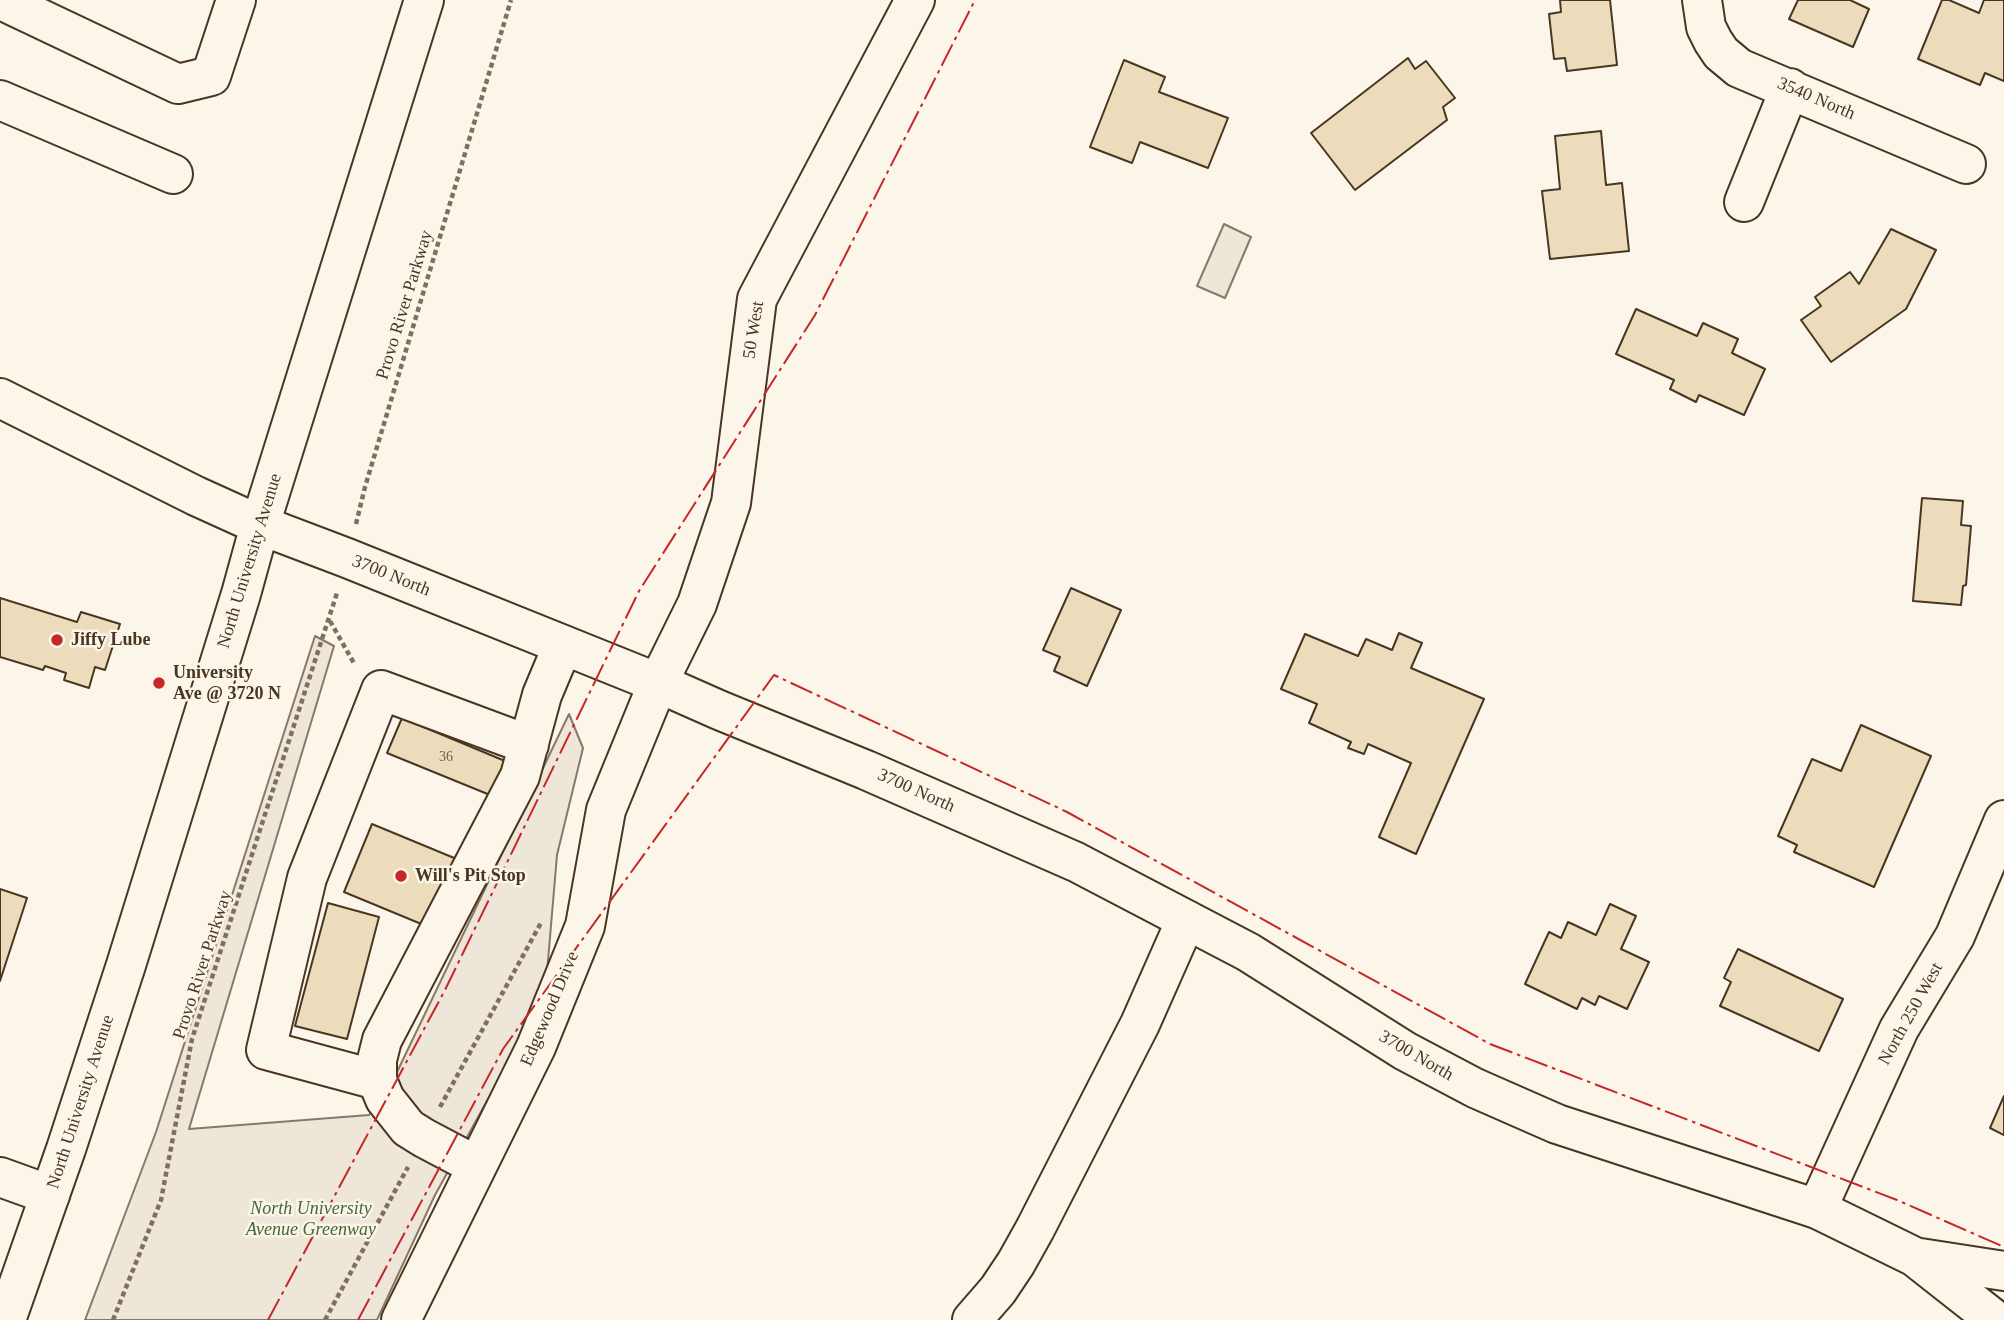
<!DOCTYPE html>
<style>
body{margin:0}
canvas{display:block;background:#fbf6e9}
</style>
<canvas width="2004" height="1320"></canvas>
<script>
const c = document.querySelector('canvas').getContext('2d');
c.lineJoin = 'round';
function fillPath(path, color) {
  c.fillStyle = color;
  c.fill(path, 'evenodd');
}
function shape(rows) {
  const path = new Path2D();
  for (const r of rows) {
    path.moveTo(r[0], r[1]);
    for (let i = 2; i < r.length; i += 2) path.lineTo(r[i], r[i + 1]);
  }
  return path;
}
function trace(path, color, width, dash) {
  c.strokeStyle = color;
  c.lineWidth = width;
  c.lineCap = dash ? 'butt' : 'round';
  c.setLineDash(dash || []);
  c.stroke(path);
}
function label(font, color, halo, rows, align = 'center') {
  c.font = font + ' "Times New Roman",serif';
  c.lineWidth = 5;
  c.setLineDash([]);
  c.textBaseline = 'middle';
  c.strokeStyle = halo;
  c.fillStyle = color;
  for (const [text, x, y, turn = 0] of rows) {
    c.save();
    c.translate(x, y);
    c.rotate((+turn || 0) * Math.PI / 180);
    c.textAlign = isNaN(turn) ? turn : align;
    if (halo) c.strokeText(text, 0, 0);
    c.fillText(text, 0, 0);
    c.restore();
  }
}
const green = shape([
 [1224,224,1251,237,1225,298,1197,286,1224,224],
 [315,636,334,646,189,1129,369,1115,397,1072,569,714,583,748,557,855,545,996,435,1195,377,1320,85,1320,156,1132,315,636]
]);
const building = shape([
 [1560,0,1610,0,1617,65,1567,71,1565,58,1554,59,1549,14,1561,12,1560,0],
 [1798,0,1850,0,1869,9,1853,47,1789,19,1798,0],
 [1942,0,1949,0,1979,13,1984,0,2004,0,2004,81,1985,73,1980,85,1918,59,1942,0],
 [1408,58,1415,69,1426,61,1455,98,1443,107,1447,120,1355,190,1311,133,1408,58],
 [1124,60,1165,77,1159,92,1228,118,1208,168,1140,142,1132,163,1090,147,1124,60],
 [1601,131,1606,185,1622,183,1629,251,1550,259,1542,191,1560,189,1555,136,1601,131],
 [1891,229,1936,250,1906,309,1831,362,1801,320,1821,306,1815,297,1850,272,1859,284,1891,229],
 [1636,309,1697,336,1703,323,1738,339,1732,353,1765,369,1744,415,1699,395,1696,402,1670,389,1674,380,1616,354,1636,309],
 [1922,498,1963,501,1961,525,1971,526,1966,585,1963,586,1961,605,1913,601,1922,498],
 [1071,588,1121,610,1087,686,1054,671,1060,657,1043,650,1071,588],
 [0,598,77,622,81,612,120,624,105,670,95,667,89,688,64,680,66,673,45,666,43,670,0,657,0,598],
 [1399,633,1422,643,1411,668,1484,699,1416,854,1379,837,1411,763,1368,744,1364,754,1348,748,1351,742,1309,723,1317,704,1281,689,1305,634,1358,656,1366,639,1392,650,1399,633],
 [402,718,505,761,490,795,387,753,402,718],
 [1861,725,1931,756,1874,887,1794,852,1797,845,1778,836,1812,759,1841,771,1861,725],
 [372,824,459,860,431,928,344,892,372,824],
 [0,889,27,898,0,981,0,889],
 [328,903,379,917,347,1039,295,1026,328,903],
 [1610,904,1636,916,1621,949,1649,962,1627,1009,1599,996,1595,1005,1582,998,1577,1009,1525,984,1549,932,1561,938,1568,922,1596,935,1610,904],
 [1738,949,1843,999,1819,1051,1720,1006,1731,982,1724,978,1738,949],
 [2004,1096,2004,1135,1990,1128,2004,1096]
]);
const path = shape([
 [356,524,365,487,511,0],
 [330,621,355,665],
 [440,1107,542,921],
 [113,1320,161,1200,192,1039,337,593],
 [325,1320,408,1167]
]);
const minor = shape([
 [1,0,178,84,211,76,236,0],
 [1702,0,1706,27,1713,41,1721,53,1739,68,1966,164],
 [0,100,173,174],
 [1744,202,1790,88],
 [377,1080,266,1050,307,878,381,690,529,745],
 [477,1166,424,1138,408,1128,385,1099,377,1080,377,1060,382,1040,520,776,542,695,563,645],
 [0,1177,50,1195],
 [1817,1209,1899,1029,1955,936,2004,820],
 [401,1320,536,1047,585,926,606,810,658,683,697,604,731,503,757,299,915,0],
 [972,1320,998,1290,1016,1263,1035,1229,1140,1024,1186,920]
]);
const major = shape([
 [0,398,196,496,260,525,347,558,658,683,719,710,866,770,1076,862,1248,952,1405,1051,1475,1088,1557,1124,1817,1209,1915,1257,1995,1320],
 [1920,1258,2004,1271]
]);
const highway = shape([
 [6,1320,66,1149,126,965,241,594,260,525,424,0]
]);
const power = shape([
 [268,1320,445,990,639,591,815,315,975,0],
 [358,1320,503,1049,774,675,1067,812,1490,1044,1897,1200,2004,1247]
]);
const markers = [
 [57,640,7,"#c62828"],
 [159,683,7,"#c62828"],
 [401,876,7,"#c62828"]
];
const numberNames = [
 ["36",446,757]
];
const streetNames = [
 ["3540 North",1816,99,23],
 ["Provo River Parkway",405,305,-73],
 ["50 West",754,330,-81],
 ["North University Avenue",250,561,-73],
 ["3700 North",391,576,22],
 ["3700 North",916,791,24],
 ["Provo River Parkway",203,965,-72],
 ["Edgewood Drive",550,1009,-67],
 ["North 250 West",1911,1014,-61],
 ["3700 North",1416,1056,30],
 ["North University Avenue",81,1102,-72]
];
const poiNames = [
 ["Jiffy Lube",71,640],
 ["University",173,673],
 ["Ave @ 3720 N",173,694],
 ["Will's Pit Stop",415,876]
];
const parkNames = [
 ["North University",311,1209],
 ["Avenue Greenway",311,1230]
];
fillPath(green, '#ede6d9');
trace(green, '#887966', 2);
fillPath(building, '#ecdcbc');
trace(building, '#4a3520', 2);
trace(minor, '#4a3520', 42);
trace(major, '#4a3520', 42);
trace(highway, '#4a3520', 42);
trace(path, '#7f6f5c', 4.5, [5, 3.5]);
trace(minor, '#fbf6e9', 38);
trace(major, '#fbf6e9', 38);
trace(highway, '#fbf6e9', 38);
trace(power, '#c62828', 2, [24, 5, 3.5, 5]);
for (const [x, y, r, color] of markers) {
  const dot = new Path2D();
  dot.arc(x, y, r, 0, 2 * Math.PI);
  c.fillStyle = color;
  c.fill(dot);
  trace(dot, '#fbf6e9', 2.5);
}
label('14px', '#725f47', null, numberNames);
label('18px', '#4a3520', '#fbf6e9', streetNames);
label('bold 18px', '#4a3520', '#fbf6e9', poiNames, 'left');
label('italic 18px', '#436837', '#fbf6e9', parkNames);
</script>
